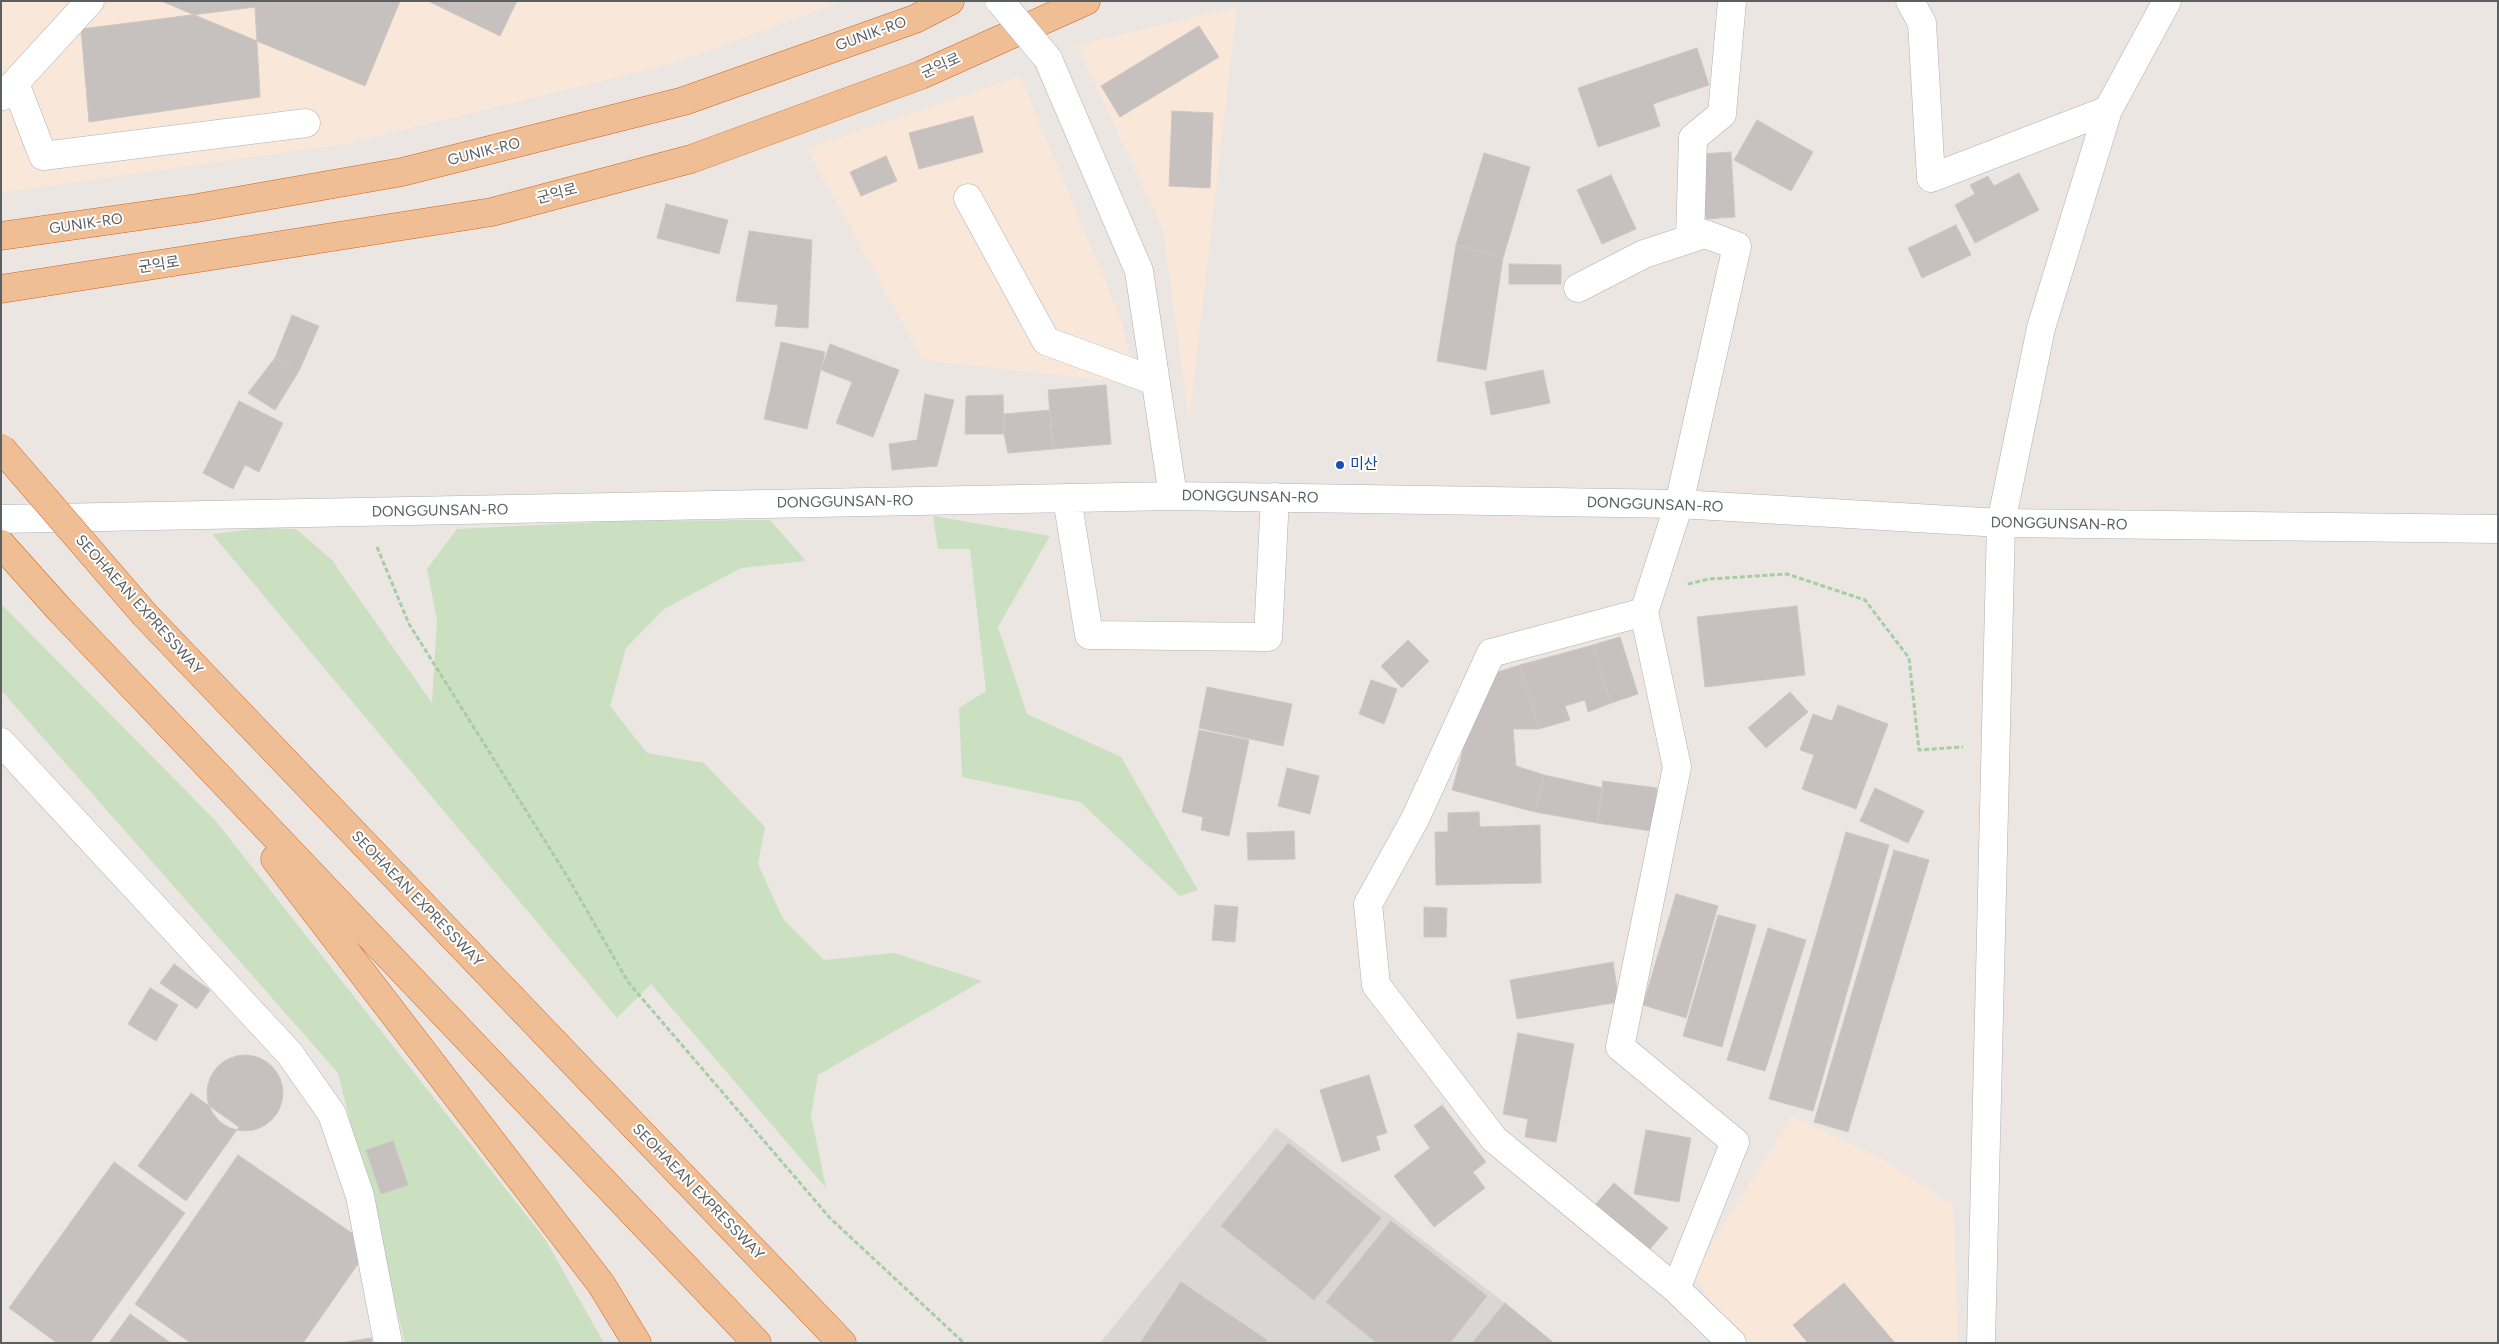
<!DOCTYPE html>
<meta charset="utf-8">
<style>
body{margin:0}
#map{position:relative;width:2499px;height:1344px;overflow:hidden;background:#ebe6e2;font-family:Figtree,sans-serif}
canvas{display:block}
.frame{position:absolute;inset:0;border:2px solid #5a5f61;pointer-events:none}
</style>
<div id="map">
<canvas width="2499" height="1344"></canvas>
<div class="frame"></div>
</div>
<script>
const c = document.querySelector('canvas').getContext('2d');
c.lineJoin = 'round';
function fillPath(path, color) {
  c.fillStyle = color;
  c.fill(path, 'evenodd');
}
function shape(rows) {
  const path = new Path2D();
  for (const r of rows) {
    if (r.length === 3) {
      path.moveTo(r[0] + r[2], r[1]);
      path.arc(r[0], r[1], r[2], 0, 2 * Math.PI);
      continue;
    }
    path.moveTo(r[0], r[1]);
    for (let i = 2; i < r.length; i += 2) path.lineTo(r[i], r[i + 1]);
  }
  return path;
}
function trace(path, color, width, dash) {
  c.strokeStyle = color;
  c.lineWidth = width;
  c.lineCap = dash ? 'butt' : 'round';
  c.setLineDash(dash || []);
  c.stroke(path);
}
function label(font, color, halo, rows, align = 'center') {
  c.font = font + ' Figtree,"Noto Sans KR",sans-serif';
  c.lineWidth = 4;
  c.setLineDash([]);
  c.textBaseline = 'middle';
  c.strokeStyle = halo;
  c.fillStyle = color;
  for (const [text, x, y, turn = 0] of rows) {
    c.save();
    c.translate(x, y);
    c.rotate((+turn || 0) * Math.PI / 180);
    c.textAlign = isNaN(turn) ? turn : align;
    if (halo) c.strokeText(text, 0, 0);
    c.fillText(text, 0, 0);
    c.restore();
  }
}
const commercial = shape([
 [1,1,843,1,671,64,345,144,1,193],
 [1237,7,1189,420,1163,230,1077,45],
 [1020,76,1121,319,1135,384,923,360,807,149],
 [1792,1116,1881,1158,1953,1205,1958,1343,1742,1343,1692,1275]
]);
const industrial = shape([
 [1276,1128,1505,1303,1553,1343,1100,1343]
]);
const green = shape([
 [933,516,1050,536,998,627,1027,714,1121,757,1198,890,1180,896,1080,802,962,777,959,708,986,691,970,549,938,549],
 [770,520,806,561,741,568,664,609,626,648,610,706,647,753,704,763,765,827,758,864,783,919,824,960,894,953,982,981,818,1075,811,1115,826,1188,651,984,617,1018,212,534,264,528,296,529,332,560,432,703,437,620,427,569,457,529,621,521],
 [1,604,215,820,545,1239,604,1343,405,1343,338,1073,1,690]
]);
const building = shape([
 [161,1,400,1,365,86,161,1],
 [428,1,517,1,500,36,428,1],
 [255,7,260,97,89,122,81,29,255,7],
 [1199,26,1219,57,1120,117,1101,86,1199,26],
 [1697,48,1709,85,1653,104,1660,126,1598,147,1578,88,1697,48],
 [1172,111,1213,113,1210,188,1169,186,1172,111],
 [973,116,983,152,919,169,909,133,973,116],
 [1757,120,1813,152,1791,191,1734,160,1757,120],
 [1731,152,1735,217,1706,219,1702,154,1731,152],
 [1484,153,1530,167,1503,258,1456,245,1484,153],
 [886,156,897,181,861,196,850,172,886,156],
 [2019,173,2039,210,1975,243,1955,205,1975,194,1970,185,1988,176,1994,186,2019,173],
 [1611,175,1636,229,1602,244,1577,190,1611,175],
 [666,204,728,220,719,254,657,238,666,204],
 [1956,225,1971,255,1922,278,1908,248,1956,225],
 [749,231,812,240,808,328,775,326,778,305,736,301,749,231],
 [1456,245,1503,258,1486,370,1437,361,1456,245],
 [1509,264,1561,265,1561,284,1509,284,1509,264],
 [292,315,319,326,299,371,275,358,292,315],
 [781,342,825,352,807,429,764,419,781,342],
 [830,344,899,370,873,437,836,423,852,382,821,370,830,344],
 [275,358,299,371,275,410,248,393,275,358],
 [1543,370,1550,403,1491,415,1485,382,1543,370],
 [1106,385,1111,444,1053,449,1048,390,1106,385],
 [925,394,954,400,937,466,892,470,889,444,917,440,925,394],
 [1003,395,1004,434,965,434,966,396,1003,395],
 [239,401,283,423,259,472,245,465,233,489,203,473,239,401],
 [1050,410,1053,449,1008,453,1004,434,1004,414,1050,410],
 [1797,606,1805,675,1705,687,1697,617,1797,606],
 [1620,637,1638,694,1611,703,1593,645,1620,637],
 [1408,640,1429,661,1402,688,1381,666,1408,640],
 [1593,645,1611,703,1588,712,1585,700,1565,706,1570,720,1539,729,1520,665,1593,645],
 [1520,665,1539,729,1513,729,1516,766,1544,775,1535,812,1452,790,1474,710,1495,673,1520,665],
 [1371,680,1397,689,1384,724,1359,714,1371,680],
 [1207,687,1292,704,1283,746,1199,728,1207,687],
 [1790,692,1808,712,1766,748,1748,728,1790,692],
 [1838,705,1888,724,1856,809,1802,789,1814,755,1800,750,1813,714,1832,721,1838,705],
 [1199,730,1249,740,1229,836,1201,830,1203,817,1182,812,1199,730],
 [1287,768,1319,776,1310,814,1278,806,1287,768],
 [1544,775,1603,788,1597,823,1535,812,1544,775],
 [1603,781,1657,788,1651,831,1597,823,1603,781],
 [1875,788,1924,811,1908,843,1860,821,1875,788],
 [1479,812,1480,827,1540,825,1541,883,1436,885,1435,832,1448,832,1448,813,1479,812],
 [1294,831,1295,859,1248,860,1247,833,1294,831],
 [1846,832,1889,845,1813,1111,1769,1099,1846,832],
 [1894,850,1929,860,1848,1132,1814,1122,1894,850],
 [1676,894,1718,906,1686,1018,1643,1005,1676,894],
 [1215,905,1238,907,1235,942,1212,940,1215,905],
 [1424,907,1447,908,1446,937,1424,937,1424,907],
 [1718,915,1756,925,1722,1047,1683,1036,1718,915],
 [1768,928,1806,940,1765,1071,1727,1060,1768,928],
 [1613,962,1619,1002,1517,1019,1510,980,1613,962],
 [174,964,210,990,197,1009,160,983,174,964],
 [150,988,178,1005,156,1041,128,1024,150,988],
 [1518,1033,1574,1044,1556,1142,1525,1137,1528,1119,1503,1114,1518,1033],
 [245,1093,38],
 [1369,1075,1387,1133,1376,1136,1380,1150,1342,1162,1320,1090,1369,1075],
 [191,1093,239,1127,186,1201,138,1166,191,1093],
 [1442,1105,1486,1162,1473,1172,1485,1188,1434,1227,1394,1176,1430,1148,1414,1126,1442,1105],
 [1646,1130,1691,1138,1679,1202,1634,1194,1646,1130],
 [393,1141,408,1185,381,1194,366,1150,393,1141],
 [1288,1143,1381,1218,1314,1300,1221,1226,1288,1143],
 [238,1155,362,1240,360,1261,303,1343,191,1343,135,1304,238,1155],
 [114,1162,185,1213,90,1343,57,1343,9,1308,114,1162],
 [1614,1183,1668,1228,1649,1250,1595,1205,1614,1183],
 [1391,1221,1487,1296,1450,1343,1377,1343,1326,1302,1391,1221],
 [1181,1282,1267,1340,1265,1343,1140,1343,1181,1282],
 [1844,1283,1895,1343,1808,1343,1793,1325,1844,1283],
 [1505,1303,1554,1343,1472,1343,1505,1303],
 [130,1314,171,1343,109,1343,130,1314],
 [371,1338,372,1343,340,1343,371,1338]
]);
const path = shape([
 [377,547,409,624,567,876,628,982,830,1218,964,1343],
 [1688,584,1709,579,1787,574,1865,600,1909,658,1919,750,1963,747]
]);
const minor = shape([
 [1910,1,1922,23,1931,178,2108,110],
 [1048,59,1139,271,1173,496],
 [15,83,43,156,306,123],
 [3,96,90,1],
 [968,198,1046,341,1155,381],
 [1690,239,1693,138,1722,114,1732,1],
 [1578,288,1644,254,1705,234,1737,246,1679,504,1644,612,1677,767,1620,1047,1735,1142,1676,1289,1732,1343],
 [1067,498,1089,635,1268,637,1275,497],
 [1,519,1173,496,1679,504,2001,523,2498,529],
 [1644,612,1491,653,1415,819,1368,904,1376,985,1494,1139,1676,1289],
 [1,742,290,1054,332,1114,360,1196,388,1343],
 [1981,1343,2001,523,2041,328,2108,110,2167,1]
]);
const highway = shape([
 [1,236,197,208,402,172,684,101,915,19,950,1],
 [1,289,492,212,691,159,921,75,1086,1],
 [1,544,60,610,757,1343],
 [145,615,842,1343],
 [275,859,601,1284,637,1343]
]);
const minorBridge = shape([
 [1000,1,1048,59]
]);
const highwayBridge = shape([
 [1,448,145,615]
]);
const markers = [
 [1340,465,5,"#1a4fb4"]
];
const streetNames = [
 ["GUNIK-RO",871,34,-20],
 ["군익로",941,66,-24],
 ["GUNIK-RO",484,152,-14],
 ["군익로",557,194,-15],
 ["GUNIK-RO",86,224,-8],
 ["군익로",159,265,-9],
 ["DONGGUNSAN-RO",1250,497,1],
 ["DONGGUNSAN-RO",845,502,-1],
 ["DONGGUNSAN-RO",1655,505,2],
 ["DONGGUNSAN-RO",440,511,-1],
 ["DONGGUNSAN-RO",2059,524,1],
 ["SEOHAEAN EXPRESSWAY",139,605,48],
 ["SEOHAEAN EXPRESSWAY",417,899,46],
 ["SEOHAEAN EXPRESSWAY",698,1192,46]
];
const transitNames = [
 ["미산",1350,465]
];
fillPath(commercial, '#f9e8d9');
fillPath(industrial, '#dad6d4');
fillPath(green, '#cae0c1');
fillPath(building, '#c6c1be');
trace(building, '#cfc6c1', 1);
trace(minor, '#adb1b3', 29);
trace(highway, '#d2631b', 29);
trace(path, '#a5cea5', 3, [5, 2.5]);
trace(minor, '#fff', 28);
trace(highway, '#f0be94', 28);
trace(minorBridge, '#adb1b3', 29, []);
trace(highwayBridge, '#d2631b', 29, []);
trace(minorBridge, '#fff', 28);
trace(highwayBridge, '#f0be94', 28);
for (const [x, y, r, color] of markers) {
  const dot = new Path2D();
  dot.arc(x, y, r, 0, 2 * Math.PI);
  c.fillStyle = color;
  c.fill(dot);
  trace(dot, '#fff', 2);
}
label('15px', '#5a5f61', '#fff', streetNames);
label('15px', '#164399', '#fff', transitNames, 'left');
</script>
